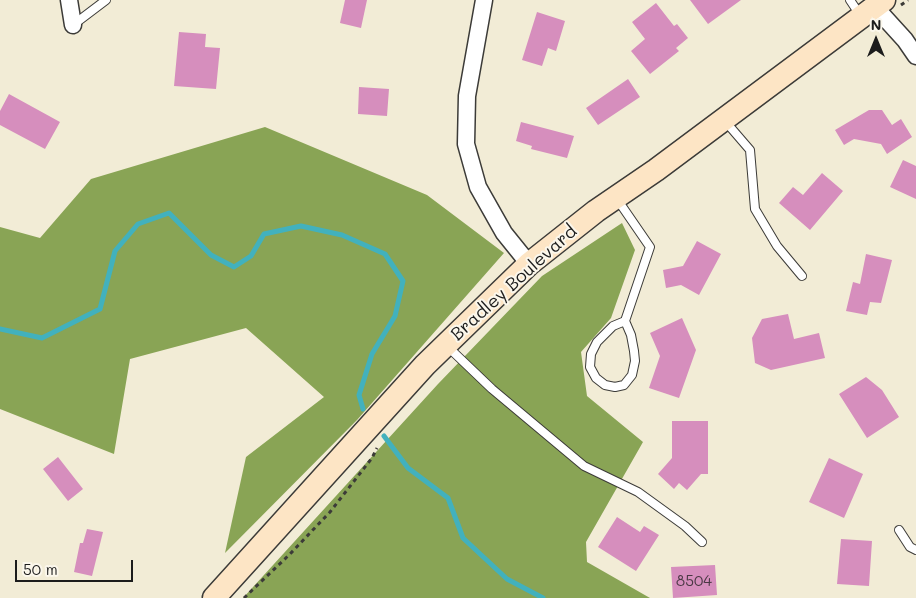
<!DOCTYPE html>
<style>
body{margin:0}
#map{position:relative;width:916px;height:598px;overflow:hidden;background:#f2ecd6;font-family:Mali,sans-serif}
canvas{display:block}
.north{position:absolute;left:851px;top:15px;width:50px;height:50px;-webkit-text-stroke:4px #fbf7ec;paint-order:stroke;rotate:0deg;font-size:14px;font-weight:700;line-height:20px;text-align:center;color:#1c1c1c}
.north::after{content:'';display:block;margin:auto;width:18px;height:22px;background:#1c1c1c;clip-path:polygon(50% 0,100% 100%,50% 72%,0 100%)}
.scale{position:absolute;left:15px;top:560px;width:118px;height:22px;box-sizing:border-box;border:2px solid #1c1c1c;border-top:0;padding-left:6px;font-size:15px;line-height:18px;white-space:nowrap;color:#1c1c1c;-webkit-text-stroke:4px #fbf7ec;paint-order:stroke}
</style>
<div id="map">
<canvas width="916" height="598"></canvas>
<div class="north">N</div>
<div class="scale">50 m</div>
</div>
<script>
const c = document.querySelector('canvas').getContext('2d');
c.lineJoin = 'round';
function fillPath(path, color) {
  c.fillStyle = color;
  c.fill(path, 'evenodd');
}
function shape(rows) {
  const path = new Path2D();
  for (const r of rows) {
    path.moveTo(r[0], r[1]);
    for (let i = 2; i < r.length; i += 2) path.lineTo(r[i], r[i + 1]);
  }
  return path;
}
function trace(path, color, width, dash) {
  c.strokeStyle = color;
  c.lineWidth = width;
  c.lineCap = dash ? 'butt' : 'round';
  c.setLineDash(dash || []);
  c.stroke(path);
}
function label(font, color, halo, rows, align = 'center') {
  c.font = font + ' Mali,sans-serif';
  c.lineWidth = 4;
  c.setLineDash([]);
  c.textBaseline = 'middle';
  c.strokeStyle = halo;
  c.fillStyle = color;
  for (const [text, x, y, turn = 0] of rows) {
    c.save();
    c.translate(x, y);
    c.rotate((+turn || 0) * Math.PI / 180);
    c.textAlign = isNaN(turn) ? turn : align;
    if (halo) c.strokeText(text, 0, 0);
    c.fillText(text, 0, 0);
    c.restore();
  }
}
const forest = shape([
 [265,127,427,195,504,253,357,420,225,553,246,457,324,397,246,328,130,359,114,454,0,409,0,227,40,238,91,179],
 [622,223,635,250,611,318,581,352,587,396,643,442,586,542,587,562,650,598,243,598,438,384,542,276]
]);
const stream = shape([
 [0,329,42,338,100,309,115,251,138,224,169,213,211,255,234,267,251,256,264,234,301,226,342,235,385,254,403,281,395,316,372,354,359,395,363,409],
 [384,436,408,468,448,498,463,538,507,579,543,598]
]);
const building = shape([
 [345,0,367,0,361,28,340,23],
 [690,0,741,0,708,24],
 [656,3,674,26,677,24,688,38,676,48,679,51,650,74,631,51,645,39,632,22],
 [537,12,565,21,556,51,548,48,542,66,522,60],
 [179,32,206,34,205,47,220,48,216,89,174,86],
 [628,79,640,97,598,125,586,108],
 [359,87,389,89,387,116,358,114],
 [9,94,60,122,45,149,0,125,0,111],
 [869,110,882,110,892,125,901,119,912,137,887,154,881,144,854,139,844,145,835,130],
 [521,122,574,136,567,158,531,149,532,146,516,141],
 [903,160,916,166,916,199,890,187],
 [822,173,843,191,810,230,779,203,793,187,803,195],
 [697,241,721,254,699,295,681,285,666,288,663,270,683,266],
 [866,254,892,260,881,303,870,302,867,315,846,311,853,282,860,284],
 [788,314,794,339,819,333,825,358,771,370,755,363,752,338,762,319],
 [682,318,696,350,679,398,649,388,660,356,650,333],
 [866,377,882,390,899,417,867,438,839,394],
 [672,421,708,421,708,474,701,474,687,490,679,483,674,489,658,474,672,458],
 [58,457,83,489,68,501,43,469],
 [829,458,863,474,844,518,809,502],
 [617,517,640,532,644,526,659,535,636,571,598,547],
 [87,529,103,532,92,576,74,572,80,543,83,543],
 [841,539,872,541,869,586,837,584],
 [715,565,717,595,673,598,671,567]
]);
const path = shape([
 [901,5,908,0],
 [244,598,290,554,330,512,372,458,377,448]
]);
const lane = shape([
 [850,0,860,15],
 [73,25,106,0],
 [725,121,750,150,755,209,777,246,802,276],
 [617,199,650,247,625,321,631,335,634,351,635,361,632,375,624,385,615,387,605,385,596,378,590,367,591,354,597,342,613,326,625,321],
 [447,346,492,389,584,466,638,492,685,526,702,542],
 [899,530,910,547,916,550]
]);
const street = shape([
 [69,0,73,25],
 [484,0,467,96,466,144,478,187,504,233,529,264],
 [875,7,905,40,916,56]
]);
const secondary = shape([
 [214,598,425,365,529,264,596,211,656,170,884,0]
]);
const numberNames = [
 ["8504",694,581]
];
const streetNames = [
 ["Bradley Boulevard",514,283,-42]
];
fillPath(forest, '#89a455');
trace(stream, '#42b1bd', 5);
fillPath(building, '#d68ebd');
trace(lane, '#3c3b38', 10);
trace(street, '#3c3b38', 19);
trace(secondary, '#3c3b38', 25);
trace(path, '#3c3b38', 3, [4, 4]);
trace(lane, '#fff', 8);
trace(street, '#fff', 16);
trace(secondary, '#fde5c5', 22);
label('15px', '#4a3844', null, numberNames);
label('18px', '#1c1c1c', '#fbf7ec', streetNames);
</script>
